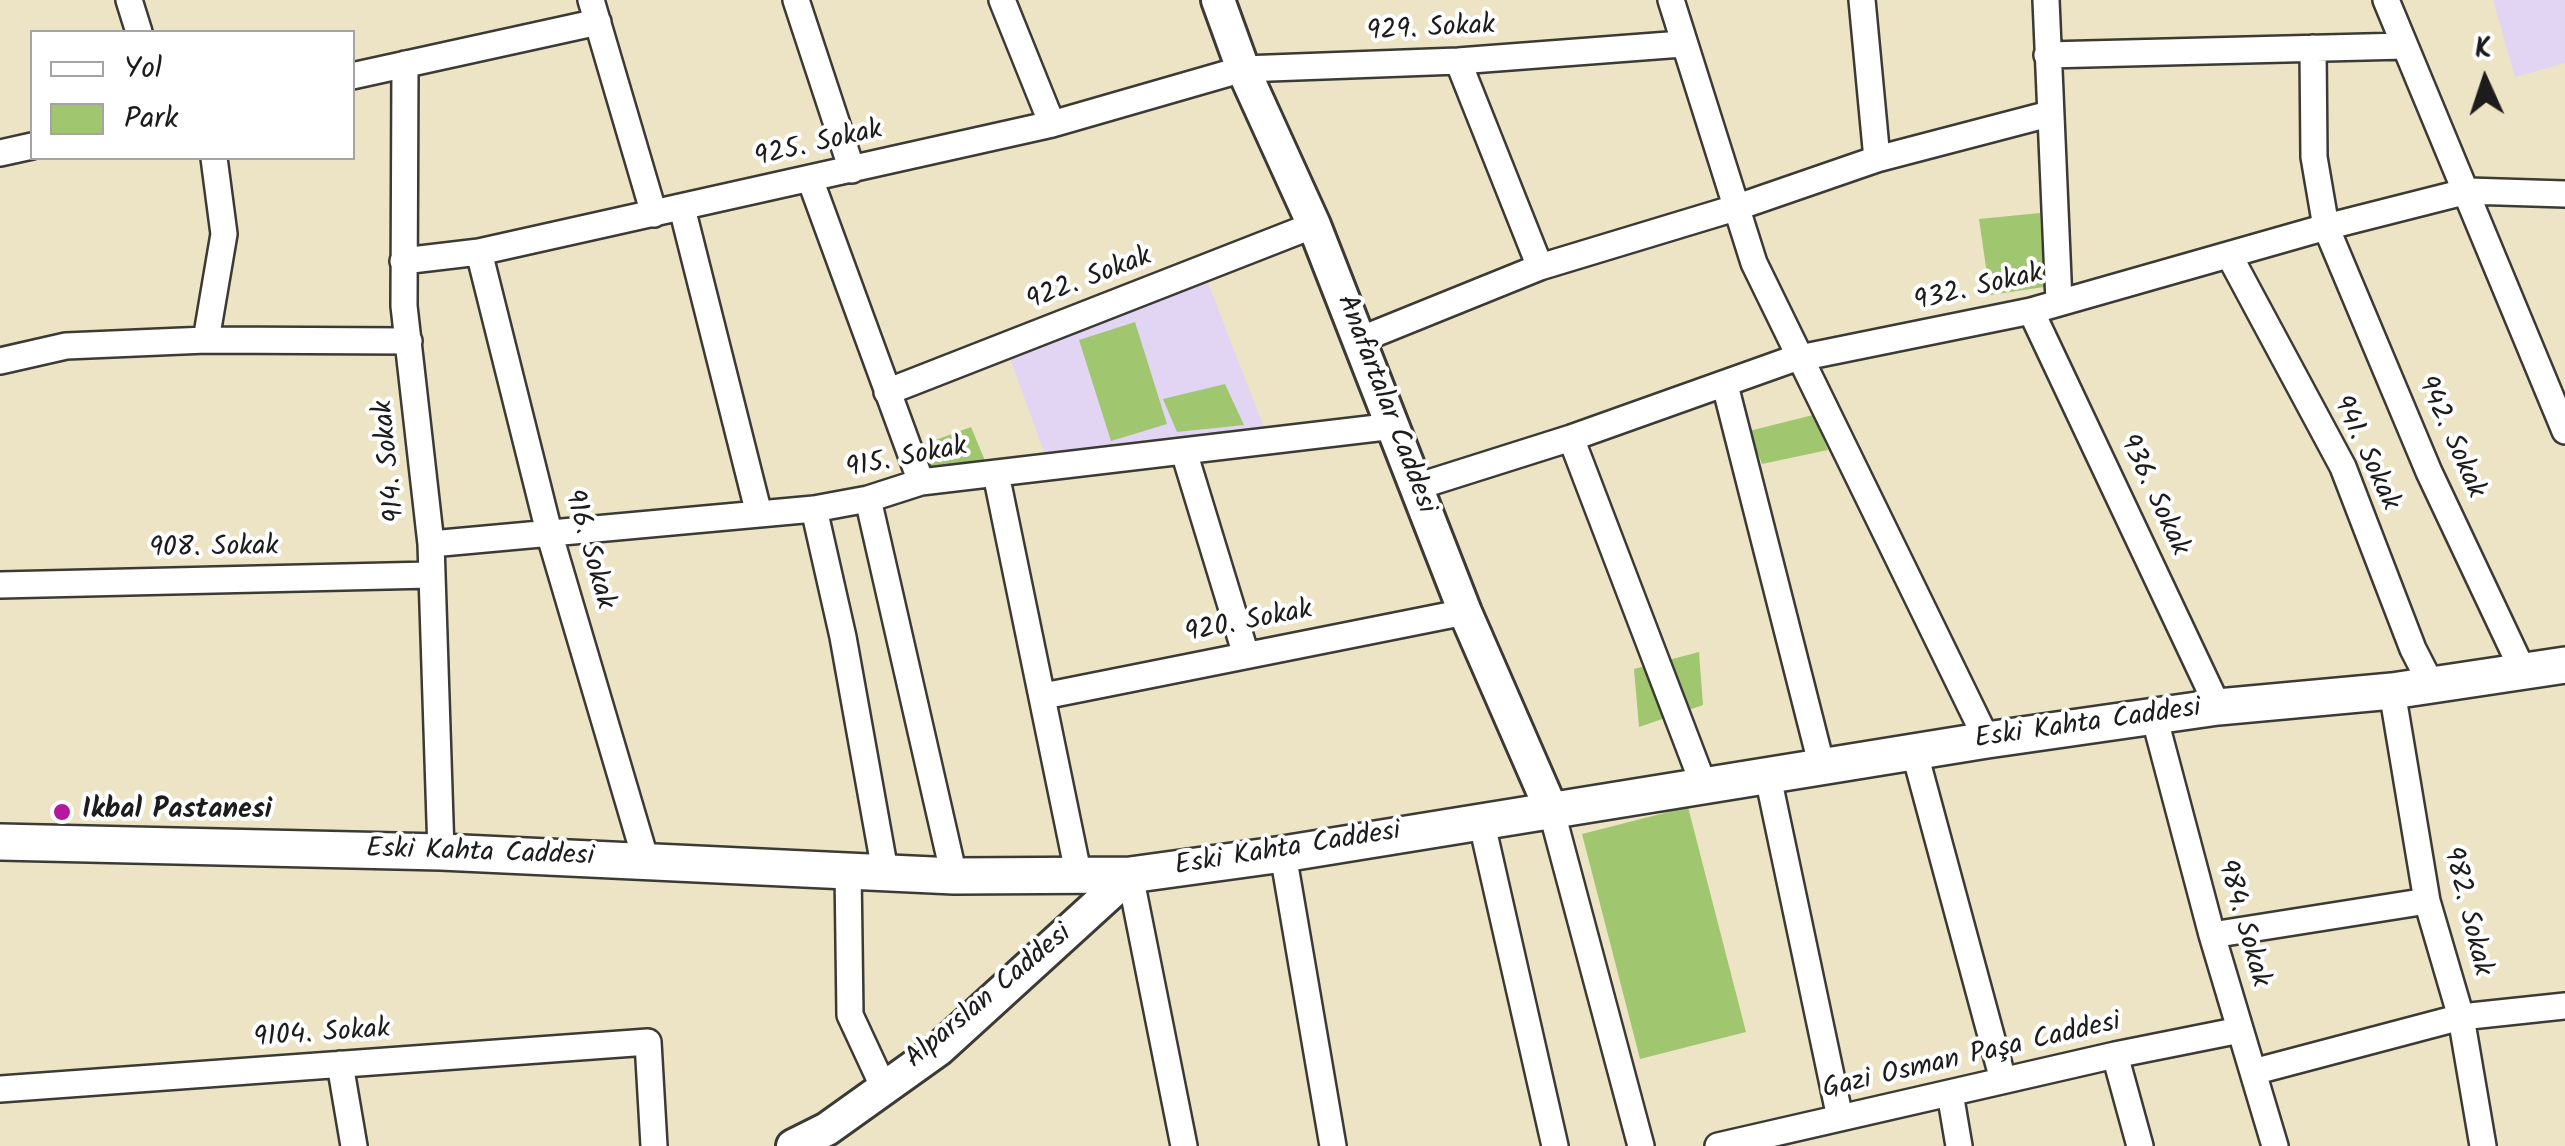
<!DOCTYPE html>
<meta charset="utf-8">
<style>
body{margin:0}
#map{position:relative;width:2565px;height:1146px;overflow:hidden;background:#ede4c5;font-family:Kalam,sans-serif}
canvas{display:block}
.legend{position:absolute;left:30px;top:30px;width:325px;height:130px;box-sizing:border-box;background:#fff;border:2px solid #a4a4a4;margin:0;padding:12px 18px;list-style:none;font-size:30px;color:#1c1c1c}
.legend li{display:flex;align-items:center;gap:20px;height:50px}
.legend b{width:50px;border:2px solid #a4a4a4}
.north{position:absolute;left:2435px;top:30px;width:100px;height:100px;-webkit-text-stroke:8px #fff;paint-order:stroke;rotate:357deg;font-size:28px;font-weight:700;line-height:40px;text-align:center;color:#1c1c1c}
.north::after{content:'';display:block;margin:auto;width:35px;height:45px;background:#1c1c1c;clip-path:polygon(50% 0,100% 100%,50% 72%,0 100%)}
</style>
<div id="map">
<canvas width="2565" height="1146"></canvas>
<ul class="legend">
<li><b style="height:12px;background:#fff"></b>Yol</li>
<li><b style="height:28px;background:#a1c670"></b>Park</li>
</ul>
<div class="north">K</div>
</div>
<script>
const c = document.querySelector('canvas').getContext('2d');
c.lineJoin = 'round';
function fillPath(path, color) {
  c.fillStyle = color;
  c.fill(path, 'evenodd');
}
function shape(rows) {
  const path = new Path2D();
  for (const r of rows) {
    path.moveTo(r[0], r[1]);
    for (let i = 2; i < r.length; i += 2) path.lineTo(r[i], r[i + 1]);
  }
  return path;
}
function trace(path, color, width, dash) {
  c.strokeStyle = color;
  c.lineWidth = width;
  c.lineCap = dash ? 'butt' : 'round';
  c.setLineDash(dash || []);
  c.stroke(path);
}
function label(font, color, halo, rows, align = 'center') {
  c.font = font + ' Kalam,sans-serif';
  c.lineWidth = 8;
  c.setLineDash([]);
  c.textBaseline = 'middle';
  c.strokeStyle = halo;
  c.fillStyle = color;
  for (const [text, x, y, turn = 0] of rows) {
    c.save();
    c.translate(x, y);
    c.rotate((+turn || 0) * Math.PI / 180);
    c.textAlign = isNaN(turn) ? turn : align;
    if (halo) c.strokeText(text, 0, 0);
    c.fillText(text, 0, 0);
    c.restore();
  }
}
const built = shape([
 [2493,0,2565,0,2565,63,2515,77],
 [1206,278,1265,430,1045,454,1009,356]
]);
const green = shape([
 [2040,213,2044,287,1990,295,1979,219],
 [1135,322,1167,424,1111,441,1079,340],
 [1225,384,1244,425,1177,432,1163,399],
 [1813,415,1828,450,1762,464,1749,431],
 [971,427,986,463,929,470,919,446],
 [1699,652,1703,705,1639,727,1634,669],
 [1688,807,1746,1032,1640,1059,1582,834]
]);
const minor = shape([
 [129,0,139,32],
 [591,0,654,214],
 [796,0,852,170],
 [1002,0,1052,124],
 [1671,0,1754,263,1987,740],
 [1862,0,1877,159],
 [2046,0,2059,302],
 [2386,0,2565,431],
 [2313,48,2314,157,2326,227,2429,472,2523,671],
 [2047,55,2405,46],
 [1458,61,1540,267],
 [405,64,404,306,431,544,441,852],
 [352,76,598,22],
 [0,153,32,146],
 [810,179,921,482],
 [682,208,759,514],
 [479,252,550,536,646,861],
 [2229,255,2343,467,2413,649,2431,684],
 [403,261,479,252,1052,124,1243,69,1458,61,1682,44],
 [2031,311,2218,707],
 [206,340,224,234,214,158],
 [1357,341,1540,267,1735,208,1877,159,2049,114],
 [0,361,66,346,206,340,409,341],
 [1725,385,1822,767],
 [887,392,1314,225],
 [1571,438,1704,786],
 [1184,452,1246,655],
 [996,474,1079,877],
 [1416,487,1571,438,1790,360,2031,311,2326,227,2468,191,2565,194],
 [868,499,954,876],
 [814,509,843,637,885,871],
 [431,544,814,509,868,499,921,482,1394,426],
 [0,585,430,575],
 [2392,691,2427,901,2461,1017,2483,1146],
 [1044,696,1465,612],
 [2154,716,2212,935,2275,1146],
 [1915,754,2003,1080],
 [1768,777,1840,1118],
 [1551,809,1641,1146],
 [1481,820,1555,1146],
 [1283,854,1333,1146],
 [848,870,850,1015,883,1086],
 [1130,875,1184,1146],
 [2212,935,2427,901],
 [2115,1055,2140,1146],
 [340,1064,354,1146],
 [2253,1072,2461,1017,2565,1006],
 [0,1089,648,1042,654,1146],
 [1950,1093,1959,1146],
 [1718,1146,2115,1055,2240,1030]
]);
const tertiary = shape([
 [1218,0,1243,69,1314,225,1465,612,1551,809],
 [793,1146,827,1129,939,1049,1130,875]
]);
const secondary = shape([
 [0,842,441,852,954,876,1130,875,1283,854,1987,740,2218,707,2392,691,2565,665]
]);
const markers = [
 [62,812,10,"#b5179e"]
];
const streetNames = [
 ["929. Sokak",1431,31,-3],
 ["925. Sokak",819,146,-13],
 ["922. Sokak",1090,281,-21],
 ["932. Sokak",1979,290,-13],
 ["Anafartalar Caddesi",1384,405,69],
 ["942. Sokak",2449,438,66],
 ["941. Sokak",2364,454,65],
 ["915. Sokak",907,460,-11],
 ["914. Sokak",392,461,-96],
 ["936. Sokak",2152,496,65],
 ["908. Sokak",214,550,-1],
 ["916. Sokak",587,550,74],
 ["920. Sokak",1249,624,-11],
 ["Eski Kahta Caddesi",2088,726,-8],
 ["Eski Kahta Caddesi",1288,851,-9],
 ["Eski Kahta Caddesi",480,855,2],
 ["982. Sokak",2465,912,76],
 ["984. Sokak",2241,924,74],
 ["Alparslan Caddesi",990,998,-40],
 ["9104. Sokak",322,1036,-4],
 ["Gazi Osman Paşa Caddesi",1972,1058,-13]
];
const poiNames = [
 ["Ikbal Pastanesi",82,812]
];
fillPath(built, '#e2d4f3');
fillPath(green, '#a1c670');
trace(minor, '#3b3a35', 30);
trace(tertiary, '#3b3a35', 38);
trace(secondary, '#3b3a35', 40);
trace(minor, '#fff', 25);
trace(tertiary, '#fff', 32);
trace(secondary, '#fff', 35);
for (const [x, y, r, color] of markers) {
  const dot = new Path2D();
  dot.arc(x, y, r, 0, 2 * Math.PI);
  c.fillStyle = color;
  c.fill(dot);
  trace(dot, '#fff', 4);
}
label('28px', '#1c1c1c', '#fff', streetNames);
label('bold 28px', '#1c1c1c', '#fff', poiNames, 'left');
</script>
